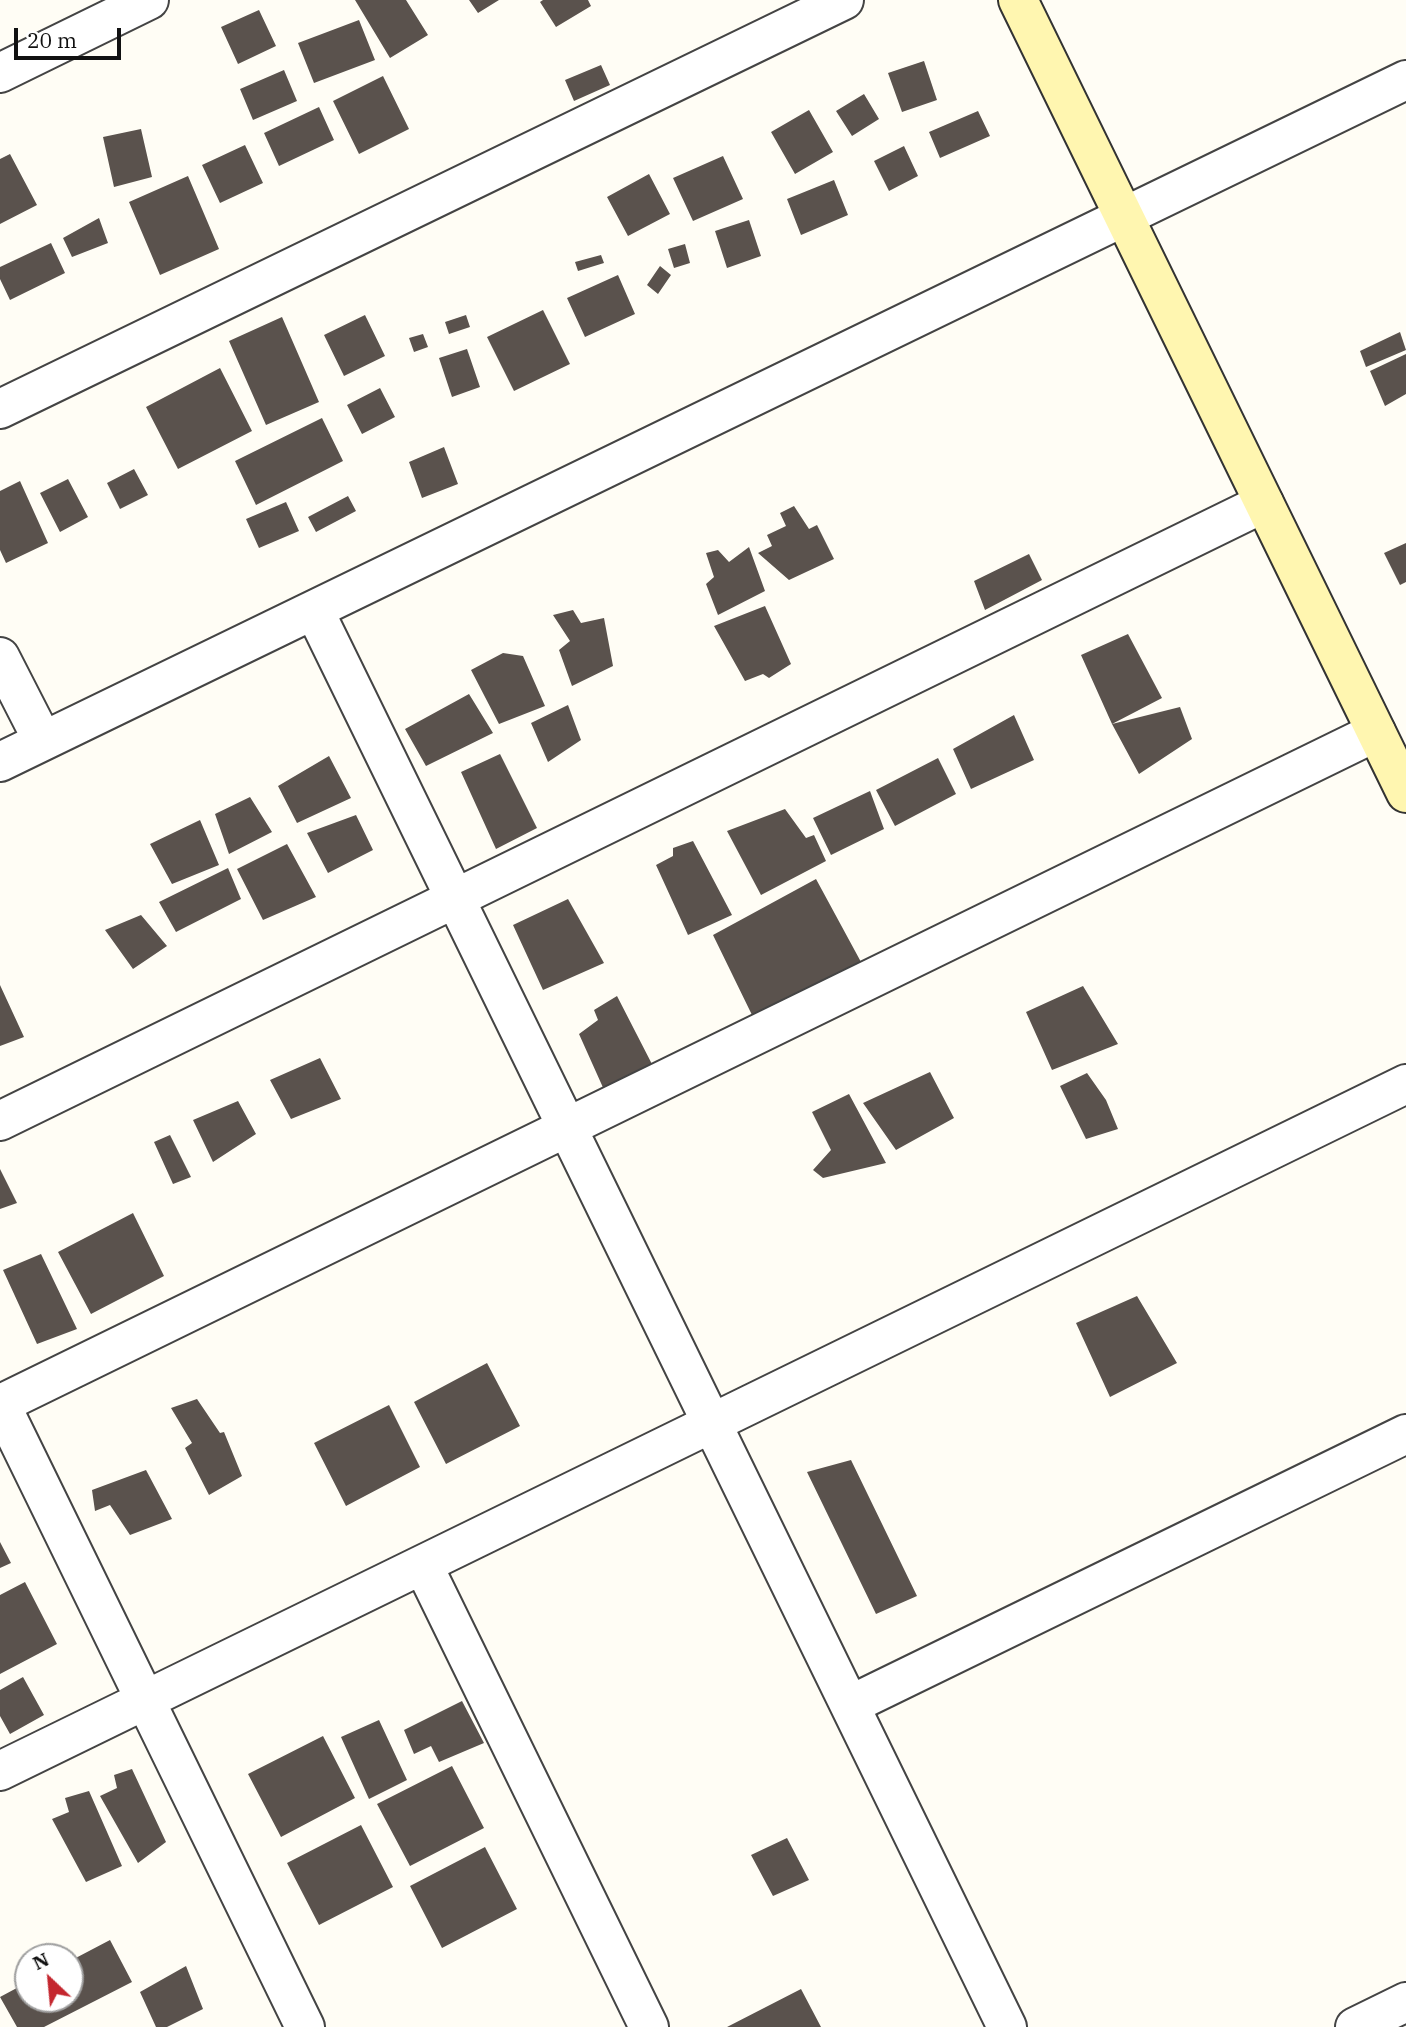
<!DOCTYPE html>
<style>
body{margin:0}
#map{position:relative;width:1406px;height:2027px;overflow:hidden;background:#fffdf5;font-family:"IBM Plex Serif",serif}
canvas{display:block}
.north{position:absolute;left:14px;top:1943px;width:70px;height:70px;box-sizing:border-box;background:#fff;border:2px solid #a0a0a0;border-radius:50%;rotate:334deg;font-size:19px;font-weight:700;line-height:28px;text-align:center;color:#111}
.north::after{content:'';display:block;margin:auto;width:24px;height:32px;background:#c4262e;clip-path:polygon(50% 0,100% 100%,50% 72%,0 100%)}
.scale{position:absolute;left:14px;top:28px;width:107px;height:32px;box-sizing:border-box;border:4px solid #111;border-top:0;padding-left:9px;font-size:21px;line-height:24px;white-space:nowrap;color:#111;-webkit-text-stroke:5px #fff;paint-order:stroke}
</style>
<div id="map">
<canvas width="1406" height="2027"></canvas>
<div class="north">N</div>
<div class="scale">20 m</div>
</div>
<script>
const c = document.querySelector('canvas').getContext('2d');
c.lineJoin = 'round';
function fillPath(path, color) {
  c.fillStyle = color;
  c.fill(path, 'evenodd');
}
function shape(rows) {
  const path = new Path2D();
  for (const r of rows) {
    path.moveTo(r[0], r[1]);
    for (let i = 2; i < r.length; i += 2) path.lineTo(r[i], r[i + 1]);
  }
  return path;
}
function trace(path, color, width, dash) {
  c.strokeStyle = color;
  c.lineWidth = width;
  c.lineCap = dash ? 'butt' : 'round';
  c.setLineDash(dash || []);
  c.stroke(path);
}
const building = shape([
 [355,0,406,0,428,35,390,58],
 [469,0,499,0,478,13],
 [543,0,588,0,591,6,556,27,540,2],
 [259,10,276,46,238,64,221,27],
 [359,20,375,60,314,83,298,43],
 [924,61,937,100,902,112,888,73],
 [601,65,610,85,574,101,565,80],
 [284,70,297,101,253,120,240,89],
 [383,76,409,129,359,154,333,101],
 [864,94,879,119,852,136,836,111],
 [319,107,334,140,279,166,264,133],
 [809,110,833,152,795,174,771,132],
 [978,111,990,136,940,158,929,132],
 [141,129,152,177,114,187,103,137],
 [245,145,263,183,220,203,202,165],
 [904,146,918,176,889,191,874,161],
 [10,154,37,205,0,224,0,159],
 [723,156,743,199,693,221,673,178],
 [649,174,670,214,628,236,607,197],
 [188,176,219,249,160,275,129,202],
 [834,180,848,215,801,235,787,199],
 [99,218,108,243,72,257,63,238],
 [749,220,761,256,727,268,715,231],
 [51,243,65,273,10,300,0,279,0,267],
 [685,244,690,263,674,268,668,249],
 [601,255,604,263,578,271,575,262],
 [660,266,671,275,658,294,647,285],
 [618,275,635,314,585,337,567,298],
 [543,310,570,364,514,391,487,337],
 [365,315,385,356,344,376,324,335],
 [466,315,470,327,449,334,445,322],
 [282,317,319,402,266,425,229,341],
 [1400,332,1406,350,1366,367,1360,351],
 [423,334,428,347,414,352,409,338],
 [467,349,480,387,452,397,439,358],
 [1406,354,1406,394,1385,406,1370,371],
 [220,368,252,431,178,469,146,407],
 [380,388,395,417,362,434,347,405],
 [322,418,343,461,256,505,235,461],
 [444,447,458,484,422,498,409,462],
 [134,469,148,495,120,509,107,483],
 [68,479,88,517,60,532,40,493],
 [20,481,48,543,6,563,0,550,0,491],
 [348,496,356,511,316,532,308,517],
 [286,502,299,531,259,548,246,519],
 [794,506,809,529,817,525,834,559,789,580,758,553,772,546,767,535,786,526,780,513],
 [1406,543,1406,582,1400,585,1384,553],
 [749,547,765,591,718,615,706,584,714,577,706,553,718,550,729,562],
 [1029,554,1042,580,985,610,974,581],
 [765,606,791,664,769,678,763,674,745,681,714,626],
 [573,610,581,623,604,618,613,666,572,686,559,650,570,641,553,615],
 [1128,634,1162,698,1112,724,1180,707,1192,739,1139,774,1112,724,1081,655],
 [503,653,523,656,545,706,499,724,471,670],
 [469,694,493,733,426,766,405,729],
 [568,705,581,740,548,762,531,723],
 [1014,715,1034,760,971,789,953,749],
 [500,754,537,828,496,849,461,772],
 [329,756,351,798,297,823,278,786],
 [938,758,956,794,895,826,876,790],
 [870,791,884,829,831,855,813,818],
 [250,797,272,832,229,854,215,814],
 [785,809,806,838,814,835,826,861,761,895,727,831],
 [356,815,373,850,328,873,307,833],
 [200,820,219,865,172,884,150,844],
 [693,841,732,915,688,935,656,865,673,856,673,848],
 [287,844,316,897,263,920,237,869],
 [228,868,241,899,176,932,159,902],
 [816,879,861,962,752,1015,713,935],
 [568,899,604,963,543,990,513,925],
 [141,915,167,946,133,969,105,930],
 [0,985,24,1037,0,1046],
 [1083,986,1118,1044,1052,1070,1026,1012],
 [617,996,655,1070,605,1092,579,1034,598,1020,594,1010],
 [320,1058,341,1099,291,1119,270,1080],
 [930,1072,954,1118,896,1150,863,1103],
 [1087,1073,1106,1100,1118,1129,1086,1139,1060,1086],
 [849,1094,886,1163,823,1178,813,1170,831,1150,812,1112],
 [238,1101,256,1134,213,1162,193,1120],
 [170,1135,191,1177,173,1184,154,1142],
 [0,1169,17,1203,0,1209],
 [133,1213,164,1276,91,1314,58,1252],
 [41,1254,77,1329,37,1344,3,1270],
 [1137,1296,1177,1363,1110,1397,1076,1323],
 [487,1363,520,1426,446,1464,414,1402],
 [197,1399,220,1433,224,1432,242,1476,209,1495,185,1448,192,1443,171,1408],
 [389,1405,420,1467,346,1506,314,1443],
 [851,1460,917,1596,876,1614,807,1472],
 [146,1470,172,1519,130,1535,110,1505,95,1511,92,1490],
 [0,1542,11,1563,0,1568],
 [25,1582,57,1644,0,1674,0,1595],
 [23,1677,44,1715,10,1734,0,1716,0,1690],
 [462,1701,484,1743,439,1762,431,1746,414,1754,404,1730],
 [379,1720,407,1780,369,1799,341,1737],
 [323,1736,355,1798,281,1837,248,1774],
 [452,1766,484,1828,410,1866,377,1804],
 [132,1769,166,1842,138,1863,100,1796,117,1788,114,1775],
 [89,1791,122,1866,86,1882,52,1819,69,1812,65,1798],
 [361,1825,393,1887,319,1925,287,1863],
 [787,1838,809,1880,773,1896,751,1855],
 [485,1847,517,1909,442,1948,410,1886],
 [110,1940,132,1982,44,2027,17,2027,0,1997,28,1982,28,1999,70,1999,70,1961],
 [186,1966,203,2009,167,2027,156,2027,140,1992],
 [801,1989,821,2027,727,2027]
]);
const street = shape([
 [0,73,149,0],
 [0,409,844,0],
 [314,610,1007,2027],
 [0,657,43,741],
 [0,762,1406,80],
 [0,1121,1264,503],
 [0,1403,305,2027],
 [1,1404,1376,732],
 [423,1565,649,2027],
 [850,1705,1406,1434],
 [0,1771,1406,1084],
 [1355,2027,1406,2002]
]);
const secondary = shape([
 [1018,0,1406,793]
]);
fillPath(building, '#5a524d');
trace(street, '#444', 42);
trace(secondary, '#333', 42);
trace(street, '#fff', 38);
trace(secondary, '#fff6b0', 38);
</script>
